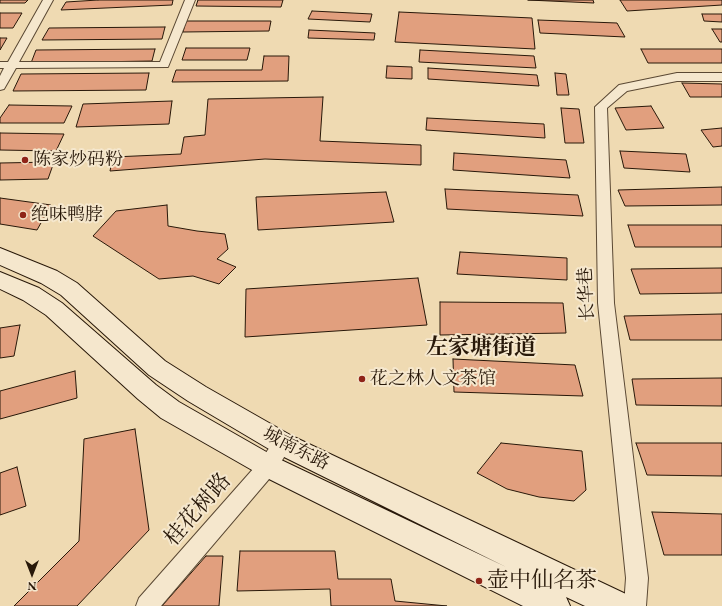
<!DOCTYPE html>
<meta charset="utf-8">
<style>
body{margin:0}
#map{position:relative;width:722px;height:606px;overflow:hidden;background:#efdab2;font-family:"EB Garamond",serif}
canvas{display:block}
.north{position:absolute;left:12px;top:554px;width:40px;height:40px;-webkit-text-stroke:3px #f5e7cd;paint-order:stroke;rotate:180deg;font-size:11px;font-weight:700;line-height:16px;text-align:center;color:#281809}
.north::after{content:'';display:block;margin:auto;width:14px;height:18px;background:#281809;clip-path:polygon(50% 0,100% 100%,50% 72%,0 100%)}
</style>
<div id="map">
<canvas width="722" height="606"></canvas>
<div class="north">N</div>
</div>
<script>
const c = document.querySelector('canvas').getContext('2d');
c.lineJoin = 'round';
function fillPath(path, color) {
  c.fillStyle = color;
  c.fill(path, 'evenodd');
}
function shape(rows) {
  const path = new Path2D();
  for (const r of rows) {
    path.moveTo(r[0], r[1]);
    for (let i = 2; i < r.length; i += 2) path.lineTo(r[i], r[i + 1]);
  }
  return path;
}
function trace(path, color, width, dash) {
  c.strokeStyle = color;
  c.lineWidth = width;
  c.lineCap = dash ? 'butt' : 'round';
  c.setLineDash(dash || []);
  c.stroke(path);
}
function label(font, color, halo, rows, align = 'center') {
  c.font = font + ' "EB Garamond","Noto Serif SC",serif';
  c.lineWidth = 4;
  c.setLineDash([]);
  c.textBaseline = 'middle';
  c.strokeStyle = halo;
  c.fillStyle = color;
  for (const [text, x, y, turn = 0] of rows) {
    c.save();
    c.translate(x, y);
    c.rotate((+turn || 0) * Math.PI / 180);
    c.textAlign = isNaN(turn) ? turn : align;
    if (halo) c.strokeText(text, 0, 0);
    c.fillText(text, 0, 0);
    c.restore();
  }
}
const building = shape([
 [0,0,28,0,25,3,0,3,0,0],
 [98,0,173,0,172,5,61,10,66,2,98,0],
 [198,0,283,0,281,7,196,6,198,0],
 [528,0,593,0,594,3,528,0],
 [620,0,722,0,722,5,627,11,620,0],
 [312,11,372,14,370,22,308,19,312,11],
 [399,12,532,18,535,49,395,42,399,12],
 [0,13,22,13,13,28,0,28,0,13],
 [702,14,722,14,722,22,704,21,702,14],
 [538,20,617,23,625,37,540,33,538,20],
 [186,21,271,21,269,31,183,32,186,21],
 [165,27,162,39,42,40,49,28,165,27],
 [712,29,722,29,722,42,720,42,712,29],
 [309,30,375,33,374,40,308,38,309,30],
 [0,38,7,38,0,50,0,38],
 [186,48,250,48,247,60,182,60,186,48],
 [155,49,152,61,31,63,36,50,155,49],
 [641,49,722,49,722,63,648,63,641,49],
 [420,50,534,56,536,68,419,62,420,50],
 [264,56,289,56,288,81,172,82,176,70,262,70,264,56],
 [387,66,412,67,412,79,386,78,387,66],
 [428,68,537,75,539,86,428,79,428,68],
 [149,73,146,90,13,91,21,74,149,73],
 [555,73,566,74,569,95,557,95,555,73],
 [682,83,722,84,722,97,690,97,682,83],
 [323,97,320,141,421,145,421,165,265,159,110,171,113,157,181,154,184,137,205,135,208,99,323,97],
 [172,101,169,124,76,127,83,104,172,101],
 [9,105,72,106,64,123,0,123,0,118,9,105],
 [651,106,664,128,626,130,615,108,651,106],
 [561,108,579,109,584,143,565,143,561,108],
 [427,118,544,124,545,138,426,130,427,118],
 [722,128,722,146,713,147,701,130,722,128],
 [0,133,64,134,56,151,0,150,0,133],
 [620,151,686,154,690,172,624,168,620,151],
 [454,153,566,160,570,178,453,170,454,153],
 [54,162,48,179,0,180,0,163,54,162],
 [722,187,722,205,625,206,618,190,722,187],
 [445,189,578,195,583,216,447,209,445,189],
 [386,192,394,222,258,230,256,197,386,192],
 [0,198,51,205,37,230,0,224,0,198],
 [167,205,168,226,197,231,225,234,228,249,217,259,236,267,219,284,193,276,159,279,93,236,116,211,167,205],
 [628,225,722,225,722,247,635,247,628,225],
 [460,252,567,258,567,280,457,274,460,252],
 [722,268,722,293,640,294,631,269,722,268],
 [418,278,427,325,245,337,246,289,418,278],
 [440,302,563,303,566,333,440,335,440,302],
 [722,314,722,340,630,340,624,316,722,314],
 [20,325,14,356,0,358,0,328,20,325],
 [453,359,575,365,583,396,454,392,453,359],
 [75,371,77,398,0,419,0,391,75,371],
 [722,378,722,406,636,405,632,379,722,378],
 [135,429,149,530,77,606,14,606,79,541,84,439,135,429],
 [501,443,582,451,586,490,574,501,539,497,507,489,477,473,501,443],
 [636,443,722,443,722,476,647,475,636,443],
 [17,467,26,506,0,515,0,473,17,467],
 [652,512,722,514,722,555,664,555,652,512],
 [240,551,335,551,338,579,391,579,395,601,447,606,331,606,330,589,237,591,240,551],
 [206,556,223,556,219,606,162,606,206,556]
]);
const minor = shape([
 [43,0,53,0,19,62,160,62,185,0,195,0,168,67,16,68,4,89,0,90,0,76,4,68,0,68,0,62,8,62,43,0],
 [677,73,722,73,722,81,677,81,627,91,607,108,614,303,648,578,646,606,624,606,626,578,598,303,595,107,619,85,677,73],
 [283,436,290,438,292,444,275,472,161,606,136,606,139,598,261,460,276,438,283,436]
]);
const secondary = shape([
 [0,248,57,271,77,283,165,361,206,387,292,436,628,595,632,606,585,606,566,597,570,606,523,606,259,474,161,418,138,399,46,315,23,300,0,289,0,272,39,288,62,303,156,385,179,402,277,458,506,567,274,452,188,401,149,375,61,295,41,283,0,265,0,248]
]);
const markers = [
 [25,160,4,"#8f2418"],
 [23,215,4,"#8f2418"],
 [362,379,4,"#8f2418"],
 [479,581,4,"#8f2418"]
];
const poiNames = [
 ["陈家炒码粉",33,160],
 ["绝味鸭脖",31,215],
 ["花之林人文茶馆",370,379]
];
const streetNames = [
 ["长华巷",587,294,-93],
 ["城南东路",296,449,27]
];
const districtNames = [
 ["左家塘街道",481,348]
];
const nearStreetnames = [
 ["桂花树路",198,510,-49]
];
const nearPoinames = [
 ["壶中仙名茶",487,581]
];
fillPath(building, '#e19f7e');
trace(building, '#281809', 1);
trace(minor, '#5a4833', 2);
trace(secondary, '#281809', 2);
fillPath(minor, '#f5e7cd');
fillPath(secondary, '#f5e7cd');
for (const [x, y, r, color] of markers) {
  const dot = new Path2D();
  dot.arc(x, y, r, 0, 2 * Math.PI);
  c.fillStyle = color;
  c.fill(dot);
  trace(dot, '#f5e7cd', 1.5);
}
label('18px', '#281809', '#f5e7cd', poiNames, 'left');
label('18px', '#281809', '#f5e7cd', streetNames);
label('bold 22px', '#281809', '#f5e7cd', districtNames);
label('22px', '#281809', '#f5e7cd', nearStreetnames);
label('22px', '#281809', '#f5e7cd', nearPoinames, 'left');
</script>
